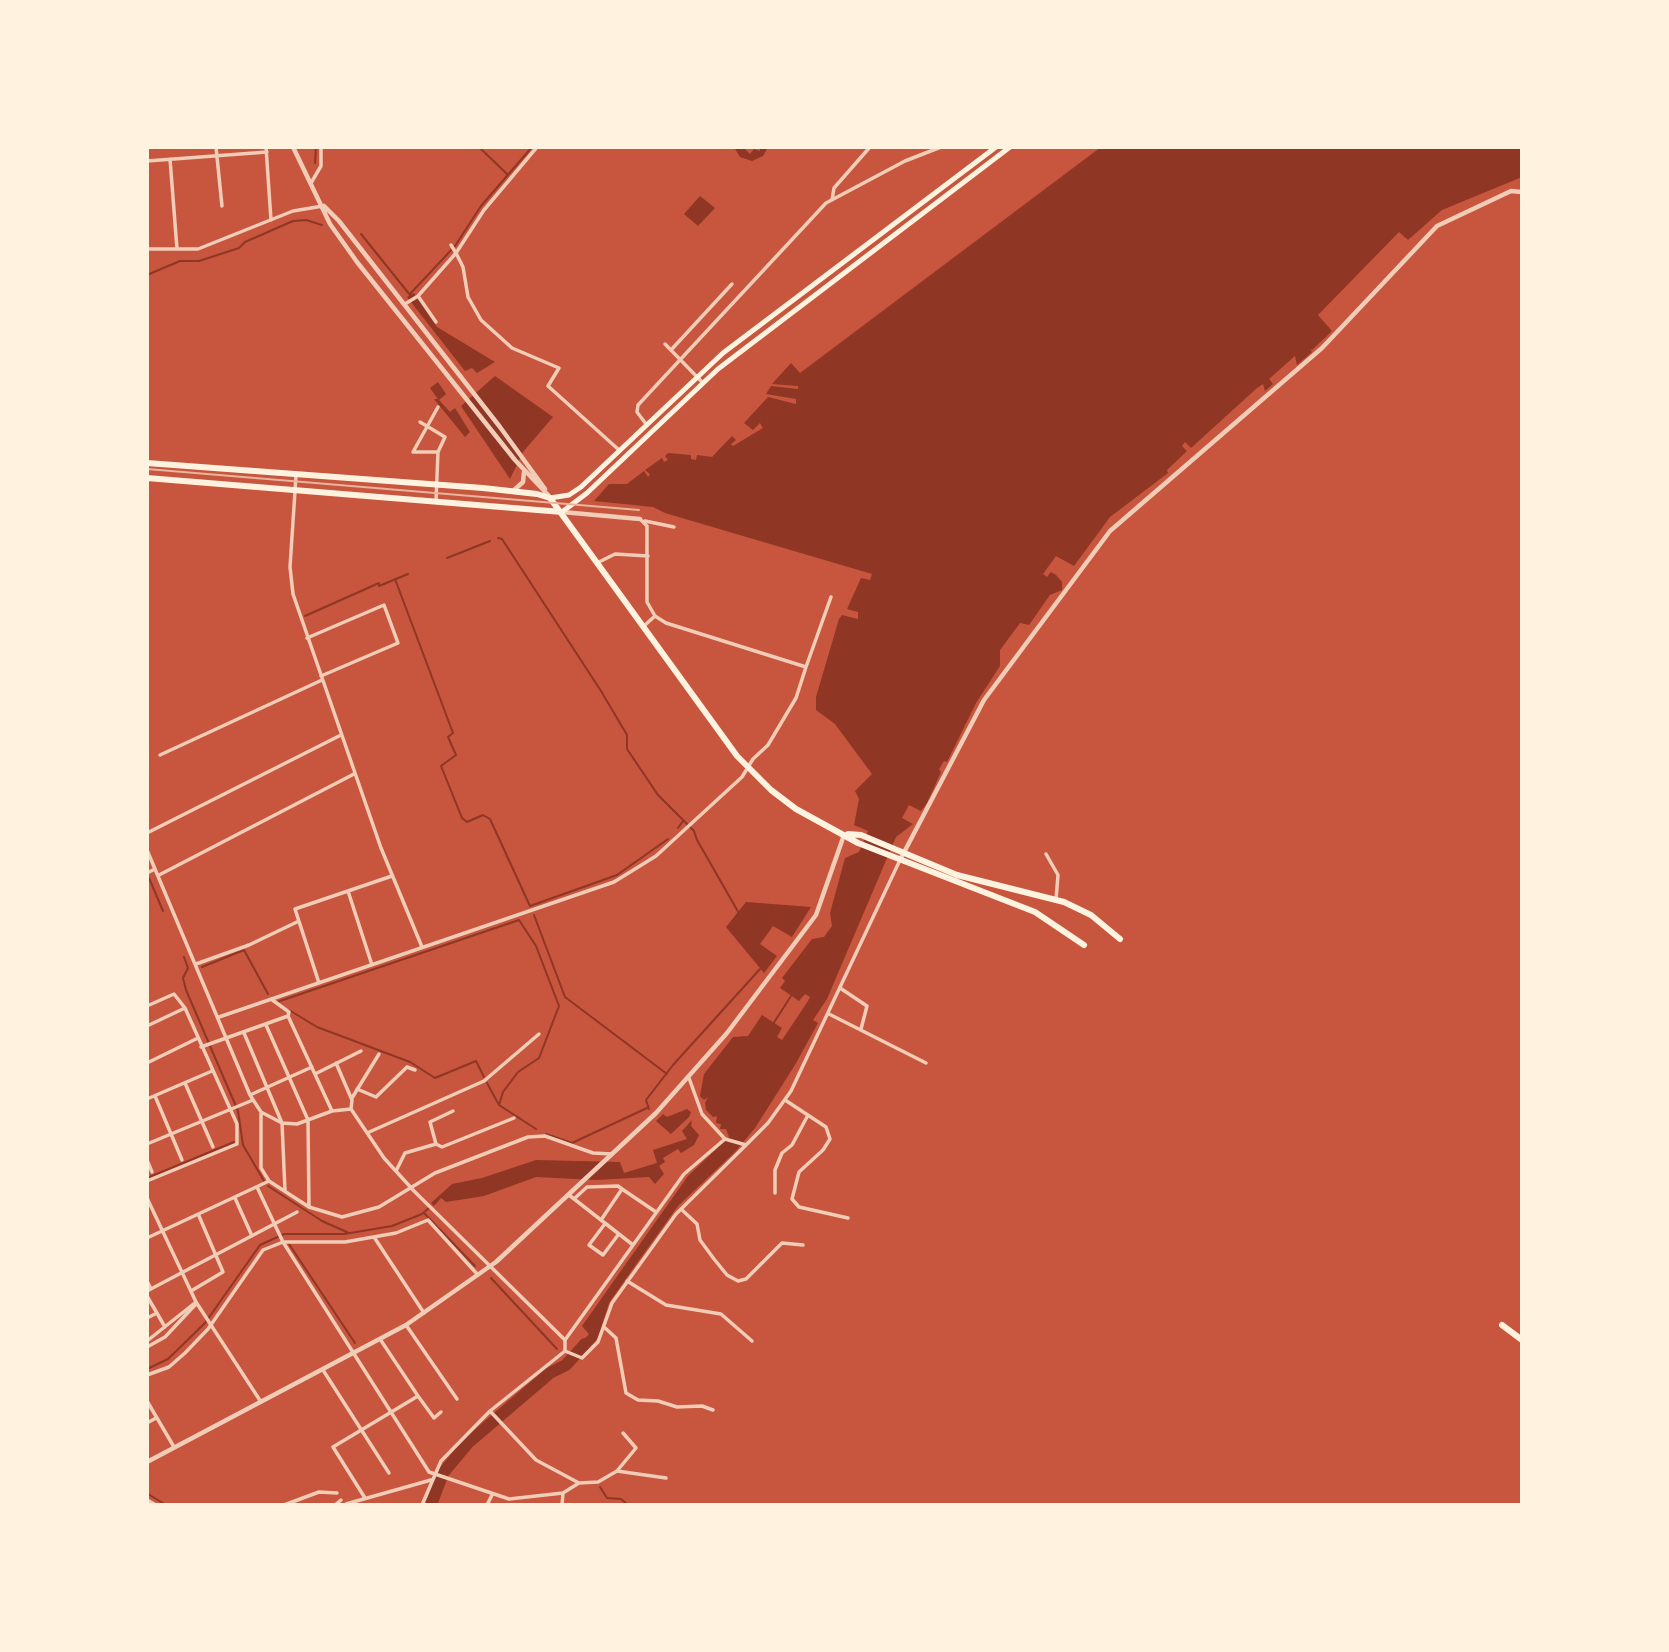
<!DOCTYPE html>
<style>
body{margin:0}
#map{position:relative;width:1669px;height:1652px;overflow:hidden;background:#c8553d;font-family:Inter,sans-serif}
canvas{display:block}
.frame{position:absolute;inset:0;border:149px solid #fff3e0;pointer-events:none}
</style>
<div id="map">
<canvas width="1669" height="1652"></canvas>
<div class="frame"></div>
</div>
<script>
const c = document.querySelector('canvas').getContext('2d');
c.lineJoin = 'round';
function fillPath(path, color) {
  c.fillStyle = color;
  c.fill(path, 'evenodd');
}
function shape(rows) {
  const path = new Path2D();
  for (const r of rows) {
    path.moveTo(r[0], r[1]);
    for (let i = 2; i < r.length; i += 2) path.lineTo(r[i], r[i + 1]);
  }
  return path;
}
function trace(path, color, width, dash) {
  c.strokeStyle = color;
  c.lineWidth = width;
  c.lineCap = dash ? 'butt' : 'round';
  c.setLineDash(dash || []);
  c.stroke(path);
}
const water = shape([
 [734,147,743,147,750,154,754,149,760,151,760,147,768,147,763,156,752,161,740,157],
 [1101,147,1522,147,1522,177,1442,210,1408,240,1399,232,1318,315,1332,331,1312,350,1310,349,1312,352,1297,365,1295,356,1269,379,1273,384,1265,391,1263,384,1257,388,1191,448,1185,442,1182,446,1187,451,1167,470,1168,473,1110,517,1074,566,1056,556,1043,574,1047,577,1051,572,1056,575,1062,582,1062,590,1050,595,1029,625,1020,623,1000,650,1000,666,976,703,947,762,944,761,939,769,941,772,927,803,921,811,909,805,902,818,913,824,896,837,827,999,813,1020,818,1023,795,1065,755,1128,735,1152,678,1206,632,1270,609,1303,598,1338,582,1355,573,1352,589,1334,582,1326,688,1176,729,1137,726,1129,720,1129,721,1124,716,1123,717,1116,713,1117,706,1110,705,1103,708,1097,704,1100,700,1096,704,1074,733,1037,748,1036,762,1015,782,1028,777,1037,782,1040,808,1001,810,997,805,994,799,1001,780,988,785,981,782,978,812,939,824,937,832,926,830,913,845,858,859,852,868,831,854,825,859,799,855,791,872,774,835,724,816,710,816,697,839,619,842,615,858,619,858,612,847,609,861,578,870,580,872,574,665,513,653,507,594,501,609,484,627,484,644,471,648,477,650,474,645,470,662,458,664,462,668,460,665,456,668,453,691,455,691,459,696,460,697,455,712,457,732,436,736,440,731,444,733,446,763,428,760,423,753,430,744,423,768,397,796,404,796,399,766,394,771,386,798,389,798,386,772,384,791,363,800,373],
 [700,196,715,208,698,226,684,214],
 [414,293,437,327,495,362,477,373,472,368,465,371,407,297],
 [495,376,553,417,523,452,510,479,461,406],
 [438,382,446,394,439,400,450,412,455,408,470,432,465,437,434,399,438,399,430,388],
 [746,902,811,907,792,937,773,926,760,944,777,956,764,973,726,927],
 [687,1109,691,1112,689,1117,671,1134,656,1121,663,1114,667,1117],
 [692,1120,691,1126,699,1135,694,1145,681,1153,678,1149,663,1158,665,1162,659,1166,664,1174,655,1184,649,1177,596,1180,536,1177,484,1196,446,1202,441,1198,434,1206,431,1203,452,1184,482,1178,536,1160,620,1162,624,1173,657,1163,653,1150,687,1139,682,1131]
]);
const stream = shape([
 [479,147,508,175],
 [315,163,316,147],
 [361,234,410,295],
 [147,275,180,261,199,261,239,248,245,242,293,221,306,220,322,225],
 [410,294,455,246,481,206,532,147],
 [498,538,502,539,601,691,627,735,627,749,658,795,694,831,697,840,740,915],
 [447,558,490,541],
 [395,579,453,733,448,737,456,755,441,766,462,818,467,822,483,815,490,819,530,906,617,875,668,839],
 [305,616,379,583,379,586,408,574],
 [678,828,683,821],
 [149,878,163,911],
 [534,915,565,997,667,1074],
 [184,957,188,968,183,978,186,990,238,1111,243,1145,264,1181],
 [202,967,244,950,268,994],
 [277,1002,519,920,536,946,559,1006,539,1058,518,1072,503,1092,499,1105],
 [289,1010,317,1027,410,1062,435,1078,476,1061,484,1077],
 [773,1024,791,996],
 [487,1083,499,1105,536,1129],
 [649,1109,646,1100,673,1065,760,969],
 [546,1134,572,1143,647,1108],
 [147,1178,234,1142],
 [268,1186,322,1221,349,1233],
 [425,1214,475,1266],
 [289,1244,355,1343],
 [491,1278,557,1349],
 [566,1358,570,1361],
 [147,1369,168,1359,205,1323,260,1245,284,1234,344,1234,392,1226,422,1214,430,1207],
 [600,1487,607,1498,621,1499,628,1505],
 [148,1494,166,1505]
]);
const river = shape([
 [431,1505,443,1473,468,1443,550,1373,566,1365,585,1344]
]);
const minor = shape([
 [216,147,222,206],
 [266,147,271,220],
 [537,147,484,210,456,253,463,267,468,297,481,320,512,348,559,368,548,386,619,450],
 [170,159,177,249],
 [147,161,267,152],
 [311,183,321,166,321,147],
 [832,200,834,188,870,147],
 [147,249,198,249,293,211,323,206],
 [405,304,418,296],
 [436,322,418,296,456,253,451,245],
 [665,344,703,383],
 [671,350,732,284],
 [438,407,413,452,438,452],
 [420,422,445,437,438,452,436,501],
 [646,424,637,412,638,405,826,203,905,161,941,147],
 [296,476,290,567,293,594,381,848,422,947],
 [645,521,674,527],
 [599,562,615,554,648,556],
 [645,625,655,616],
 [307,638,384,605,398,643,321,676],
 [806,667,831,597],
 [160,755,322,680],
 [147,833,341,735],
 [147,850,250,1095,261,1112,282,1123,297,1124,332,1111,351,1109,384,1158,414,1191,565,1340],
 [1046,854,1058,875,1056,900],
 [147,873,155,869],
 [159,875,354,774],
 [348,891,372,965],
 [196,964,249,945,299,921],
 [319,983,295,909,392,876],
 [840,988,867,1006,861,1029],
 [271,999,289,1012,288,1016],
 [147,1006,174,994,185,1008,237,1124,237,1144,147,1181],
 [829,1014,926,1063],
 [219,1017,614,882,656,856,742,777,753,759,768,745,796,698,806,667,666,623,655,616,647,602,647,526,640,519],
 [266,1025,308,1120,309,1207],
 [147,1026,185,1008],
 [244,1033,282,1123,285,1191],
 [201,1047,288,1016,332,1111],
 [147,1063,198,1038],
 [336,1063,352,1100,351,1109],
 [315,1074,361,1051],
 [185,1083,213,1147],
 [357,1089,376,1097,407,1067,415,1070],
 [250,1095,312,1067],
 [155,1096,182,1160],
 [352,1098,379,1054],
 [147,1099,212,1071],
 [785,1100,826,1127,830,1139,823,1150,799,1172,792,1199,799,1207,848,1218],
 [261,1112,261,1168,269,1181,309,1207,342,1217,379,1207,435,1173,528,1137,545,1136,593,1153,612,1154],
 [367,1133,484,1081,539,1034],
 [147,1144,253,1100],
 [436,1144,430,1122,453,1111],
 [746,1145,768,1123,791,1091,900,860],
 [147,1160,152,1172],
 [396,1171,405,1153,436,1144,442,1147,514,1118],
 [257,1187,283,1242,429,1472,509,1499,563,1493,579,1483,598,1482,617,1471,666,1478],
 [775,1193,775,1170,782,1153,792,1145,808,1115],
 [569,1195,633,1245],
 [147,1198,196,1302,261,1402],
 [235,1198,252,1236],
 [575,1198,587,1187,618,1186,622,1189],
 [681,1209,697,1224,700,1240,714,1259,727,1275,738,1281,746,1279,782,1243,803,1245],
 [601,1220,622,1189,656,1212],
 [604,1225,589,1245,603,1255,618,1235],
 [374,1237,424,1313],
 [147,1238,269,1181],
 [147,1281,151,1289],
 [627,1281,666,1305,721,1314,752,1341],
 [147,1291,297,1212],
 [191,1291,223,1272,199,1216],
 [147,1296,165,1327],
 [147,1318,157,1313],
 [406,1325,457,1399],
 [604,1327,616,1338,626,1393,638,1400,658,1401,677,1407,702,1406,713,1410],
 [147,1341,196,1302],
 [147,1347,165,1337,196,1304],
 [565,1351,582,1358,598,1342,612,1303,676,1214,746,1145,725,1139,702,1114,689,1078],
 [323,1370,389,1473],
 [147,1375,169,1367,185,1353,208,1329,263,1250,283,1242,345,1242,396,1233,428,1220,478,1275],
 [418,1396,434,1418,441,1412],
 [147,1401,174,1447],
 [490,1411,536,1460,579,1483],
 [147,1423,156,1418],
 [617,1471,636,1448,623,1433],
 [365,1498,333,1447,418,1396,380,1339],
 [147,1500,156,1505],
 [346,1504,431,1480],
 [284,1505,319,1492,337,1493],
 [335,1505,341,1500],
 [422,1505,441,1461,490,1411,565,1351,565,1340,684,1174,725,1139],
 [487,1505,492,1495],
 [562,1505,563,1493]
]);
const tertiary = shape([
 [293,147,330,224,357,262,515,460,550,497],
 [324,206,339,221,500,427,545,489],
 [513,491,523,482,524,472],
 [562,512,640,519],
 [900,860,984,700,1110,531,1322,348,1437,226,1511,191,1521,192],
 [147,1462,406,1325,496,1262,656,1113,727,1033,816,915,844,835]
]);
const secondary = shape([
 [550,498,569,495,581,487,723,353,996,147],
 [562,512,587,493,718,369,1010,147]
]);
const primary = shape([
 [147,463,483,488,537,494,550,498,737,756,771,790,796,809,858,843,1035,912,1084,945],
 [147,478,562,512],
 [848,834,861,835,957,875,1064,902,1091,915,1120,939],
 [1502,1325,1522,1340]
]);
const tram = shape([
 [147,469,639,510]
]);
fillPath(water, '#8f3625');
trace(stream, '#8f3625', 2);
trace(river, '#8f3625', 12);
trace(minor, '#f1ccb7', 3.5);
trace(tertiary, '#f1ccb7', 4.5);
trace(secondary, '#fff3e0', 5);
trace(primary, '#fff3e0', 6);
trace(tram, '#e9b49f', 2);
</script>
